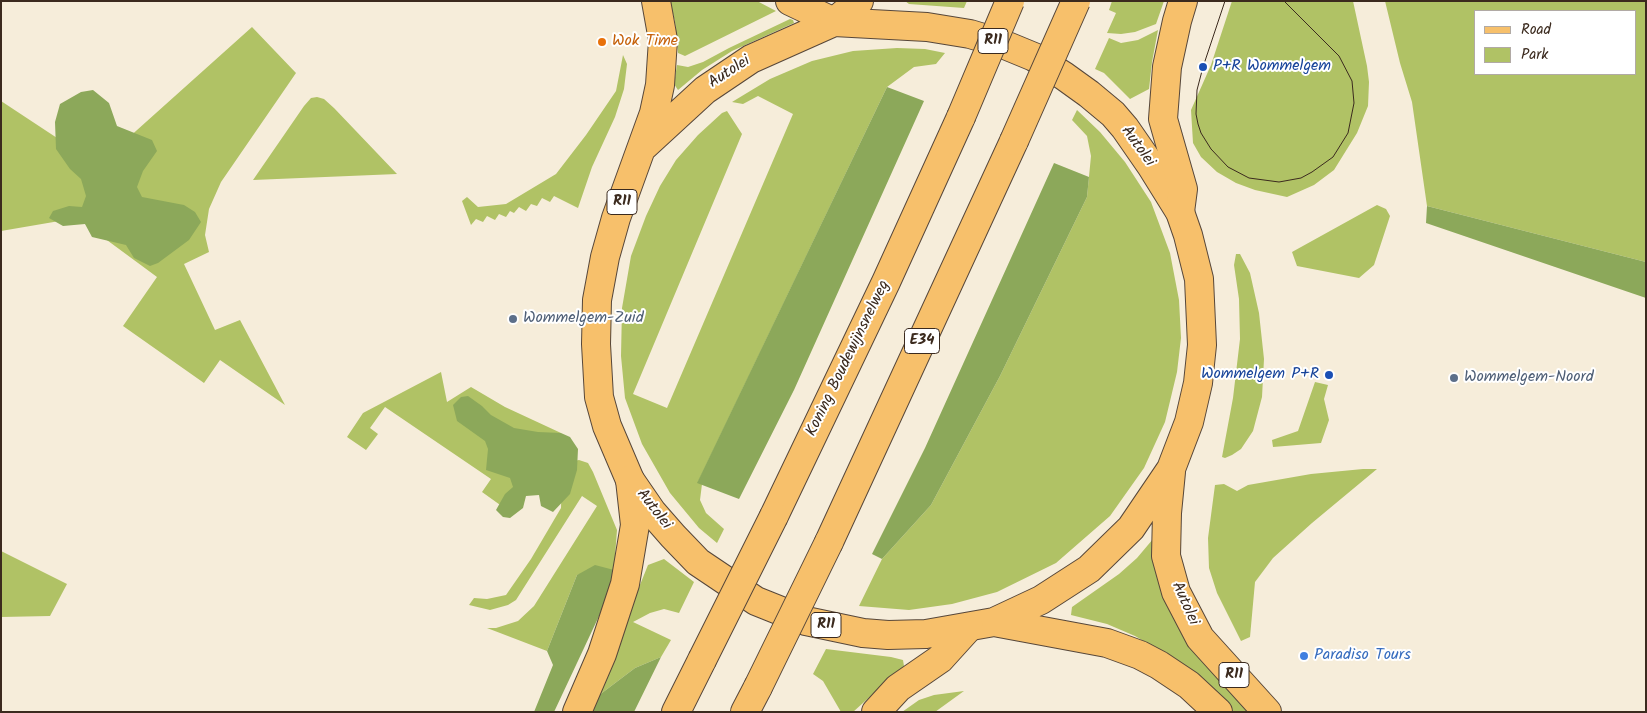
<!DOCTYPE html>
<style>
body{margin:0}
#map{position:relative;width:1647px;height:713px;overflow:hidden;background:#f6edda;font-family:Kalam,sans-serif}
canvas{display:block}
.frame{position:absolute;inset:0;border:2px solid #3b2a1e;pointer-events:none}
.legend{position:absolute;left:1474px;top:10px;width:162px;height:65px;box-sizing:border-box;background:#fff;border:1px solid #b1aaa5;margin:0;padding:6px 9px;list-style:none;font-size:15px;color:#3b2a1e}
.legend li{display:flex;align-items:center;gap:10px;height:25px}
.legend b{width:25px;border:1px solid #b1aaa5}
</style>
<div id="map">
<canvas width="1647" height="713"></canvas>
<div class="frame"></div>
<ul class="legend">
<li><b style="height:6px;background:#f7c06b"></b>Road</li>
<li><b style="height:14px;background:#b0c265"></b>Park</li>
</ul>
</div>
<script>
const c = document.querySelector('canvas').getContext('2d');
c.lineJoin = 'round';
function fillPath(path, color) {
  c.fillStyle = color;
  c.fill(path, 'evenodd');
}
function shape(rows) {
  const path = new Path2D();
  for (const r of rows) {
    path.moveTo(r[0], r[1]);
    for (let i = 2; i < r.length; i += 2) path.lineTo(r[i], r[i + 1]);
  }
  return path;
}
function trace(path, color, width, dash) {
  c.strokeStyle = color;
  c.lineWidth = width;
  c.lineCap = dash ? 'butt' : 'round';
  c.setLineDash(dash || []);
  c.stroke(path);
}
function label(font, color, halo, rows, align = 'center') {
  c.font = font + ' Kalam,sans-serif';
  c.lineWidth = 4;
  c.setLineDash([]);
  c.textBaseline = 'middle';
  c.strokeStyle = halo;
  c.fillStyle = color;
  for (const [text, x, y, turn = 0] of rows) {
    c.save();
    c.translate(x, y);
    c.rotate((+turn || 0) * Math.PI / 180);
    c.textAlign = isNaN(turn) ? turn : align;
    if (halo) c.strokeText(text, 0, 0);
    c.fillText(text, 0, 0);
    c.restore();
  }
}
const green = shape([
 [670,1,757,1,776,11,685,56,678,53,675,22],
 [905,1,967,1,964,8,909,4],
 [1112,1,1164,1,1156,24,1135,32,1121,34,1107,33,1116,13,1109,10],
 [1232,1,1353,1,1367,66,1369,82,1368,106,1357,133,1334,170,1314,185,1287,197,1255,190,1236,183,1217,172,1201,157,1193,143,1191,110,1211,65],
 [1385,1,1646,1,1646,262,1427,206,1412,102,1400,63],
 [1476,11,1636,11,1636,74,1476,74],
 [790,19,793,20,794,23,732,51,702,70,678,90,674,84,677,65,688,67,703,62,729,48],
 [252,27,296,73,221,182,209,209,205,235,209,252,184,264,215,330,240,320,285,405,220,360,204,383,123,326,157,277,77,218,1,231,1,101,98,165],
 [1158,30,1152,62,1149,89,1130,99,1104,73,1095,69,1109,38,1121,43,1138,40],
 [897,48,925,49,945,53,936,64,914,67,887,87,698,482,702,484,700,500,706,513,724,529,717,543,699,528,670,493,642,444,625,398,621,356,622,308,631,256,646,216,660,186,676,160,698,135,722,113,727,111,742,134,633,394,667,408,793,114,758,96,743,104,732,102,770,79,812,61,853,51],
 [623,55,627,64,624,89,615,117,592,167,578,208,554,196,550,202,542,198,537,206,531,204,526,211,519,207,514,213,510,211,506,217,499,214,495,220,487,216,483,222,476,219,471,225,462,201,467,197,478,207,506,204,556,174,586,135,616,91],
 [317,97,324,99,334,108,397,174,253,180,304,106,311,98],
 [1077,110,1100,132,1125,162,1151,202,1170,253,1179,300,1181,338,1177,372,1165,422,1144,468,1110,516,1056,563,997,592,952,604,909,610,859,606,882,559,931,505,1000,376,1087,197,1091,156,1087,136,1072,120],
 [1377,205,1386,209,1390,216,1374,265,1359,278,1297,266,1292,252],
 [1236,254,1240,254,1250,273,1259,313,1264,359,1262,397,1253,431,1241,449,1232,455,1225,458,1222,457,1233,398,1240,339,1239,299,1234,265],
 [441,372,447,402,471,387,505,407,561,433,516,434,540,468,510,512,482,492,491,479,385,407,370,428,378,434,366,450,347,437,363,413],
 [1315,382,1328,385,1324,399,1329,420,1321,443,1273,447,1272,440,1298,431],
 [579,460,588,463,593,472,617,530,614,570,577,575,547,651,487,628,496,628,518,621,534,606,597,506,582,496,516,600,508,605,490,610,469,605,474,598,487,599,506,595,531,559,561,508,562,467,569,462],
 [1363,469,1377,469,1312,523,1273,558,1255,582,1250,637,1241,641,1217,593,1209,568,1208,538,1215,485,1224,484,1237,491,1248,485,1311,474],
 [1153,539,1152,558,1162,594,1176,623,1195,649,1253,712,1234,712,1179,662,1135,636,1107,624,1071,615,1072,607,1119,574,1137,558],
 [1,551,67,584,50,616,1,617],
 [664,559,694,582,679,613,664,609,650,613,633,622,671,640,661,657,635,668,594,699,648,565],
 [826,649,891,657,903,660,904,666,853,712,841,712,823,681,813,674],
 [964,691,935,712,902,712,919,700,934,695]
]);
const forest = shape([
 [887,87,924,101,794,390,739,499,697,483],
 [93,90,109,103,117,126,152,140,157,151,143,171,137,187,142,197,184,205,195,212,201,222,189,240,158,263,150,266,134,258,126,245,92,237,85,224,63,226,49,218,53,211,69,206,82,207,86,196,81,179,70,169,56,149,55,122,60,104,81,92],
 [1054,163,1089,177,1087,197,1000,376,931,505,882,559,872,554,925,448],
 [1427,206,1646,262,1646,298,1426,223],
 [468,396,482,406,491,415,514,428,538,432,561,433,570,437,578,449,577,470,570,494,553,512,541,506,539,495,526,496,523,508,510,518,503,517,496,510,505,494,513,487,510,478,486,470,488,449,485,441,457,421,453,405,461,397],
 [595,565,614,570,614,578,607,599,554,712,534,712,553,665,547,651,577,575],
 [661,657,634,712,589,712,594,699,635,668]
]);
const primary = shape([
 [656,1,663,40,660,85,654,113,616,218,605,257,597,300,596,344,599,397,607,426,630,480,652,512,673,536,698,562,756,601,806,621,863,633,888,635,926,634,994,622,1041,600,1089,569,1131,528,1171,469,1189,422,1198,383,1202,345,1199,279,1188,235,1180,212,1152,167,1125,128,1113,114,1089,94,1064,76,1034,57,1000,43,970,34,927,27,834,22,790,1],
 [643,147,705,90,751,59,834,22],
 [1171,472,1167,513,1166,556,1176,592,1200,638,1267,712],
 [994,622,1107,643,1140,655,1159,665,1189,685,1218,712]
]);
const highway = shape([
 [834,22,859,1],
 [1180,212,1183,189,1163,119,1167,67,1177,21,1183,1],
 [774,516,886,282,961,117],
 [829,542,1014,141],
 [577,712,602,654,625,584,635,525,630,480],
 [676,712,702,660],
 [745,712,758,687],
 [876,712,898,688,940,659,969,627]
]);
const tram = shape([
 [1225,1,1203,67,1197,90,1196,114,1198,124,1201,133,1211,149,1228,167,1249,178,1279,182,1301,178,1312,172,1333,157,1348,133,1354,103,1352,81,1339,56,1284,1]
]);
const highwayBridge = shape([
 [961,117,1010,1],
 [1014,141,1076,1],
 [702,660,774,516],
 [758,687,829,542]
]);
const markers = [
 [602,42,5,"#e8710a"],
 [1203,67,5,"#1a4fb4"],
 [513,319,5,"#5c6f8a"],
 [1329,375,5,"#1a4fb4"],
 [1454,378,5,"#5c6f8a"],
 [1304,656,5,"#3f7fe0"]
];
const shields = [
 [993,41,30],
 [622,202,30],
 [922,341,35],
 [826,625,30],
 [1234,675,30]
];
const shieldNames = [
 ["R11",993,41],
 ["R11",622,202],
 ["E34",922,341],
 ["R11",826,625],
 ["R11",1234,675]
];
const foodNames = [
 ["Wok Time",612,42]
];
const transitNames = [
 ["P+R Wommelgem",1213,67],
 ["Wommelgem P+R",1319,375,"right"]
];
const streetNames = [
 ["Autolei",730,73,-33],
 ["Autolei",1137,147,54],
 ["Koning Boudewijnsnelweg",849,359,-64],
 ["Autolei",653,510,52],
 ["Autolei",1184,604,66]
];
const serviceNames = [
 ["Wommelgem-Zuid",523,319],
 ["Wommelgem-Noord",1464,378]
];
const shopNames = [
 ["Paradiso Tours",1314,656]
];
fillPath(green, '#b0c265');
fillPath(forest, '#8ca85a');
trace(primary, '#57473a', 30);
trace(highway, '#57473a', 30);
trace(primary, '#f7c06b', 28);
trace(highway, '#f7c06b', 28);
trace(tram, '#3b2a1e', 1);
trace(highwayBridge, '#57473a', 30, []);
trace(highwayBridge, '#f7c06b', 28);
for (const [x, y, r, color] of markers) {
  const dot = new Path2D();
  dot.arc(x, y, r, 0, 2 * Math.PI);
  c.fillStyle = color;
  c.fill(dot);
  trace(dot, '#fff', 2);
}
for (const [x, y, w] of shields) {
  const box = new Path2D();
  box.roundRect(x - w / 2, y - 12.5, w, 25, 4);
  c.fillStyle = '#fff';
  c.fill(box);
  trace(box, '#3b2a1e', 1);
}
label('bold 15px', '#3b2a1e', null, shieldNames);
label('16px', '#c56008', '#fff', foodNames, 'left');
label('16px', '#164399', '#fff', transitNames, 'left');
label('16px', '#3b2a1e', '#fff', streetNames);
label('16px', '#4e5e75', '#fff', serviceNames, 'left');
label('16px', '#366cbe', '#fff', shopNames, 'left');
</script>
